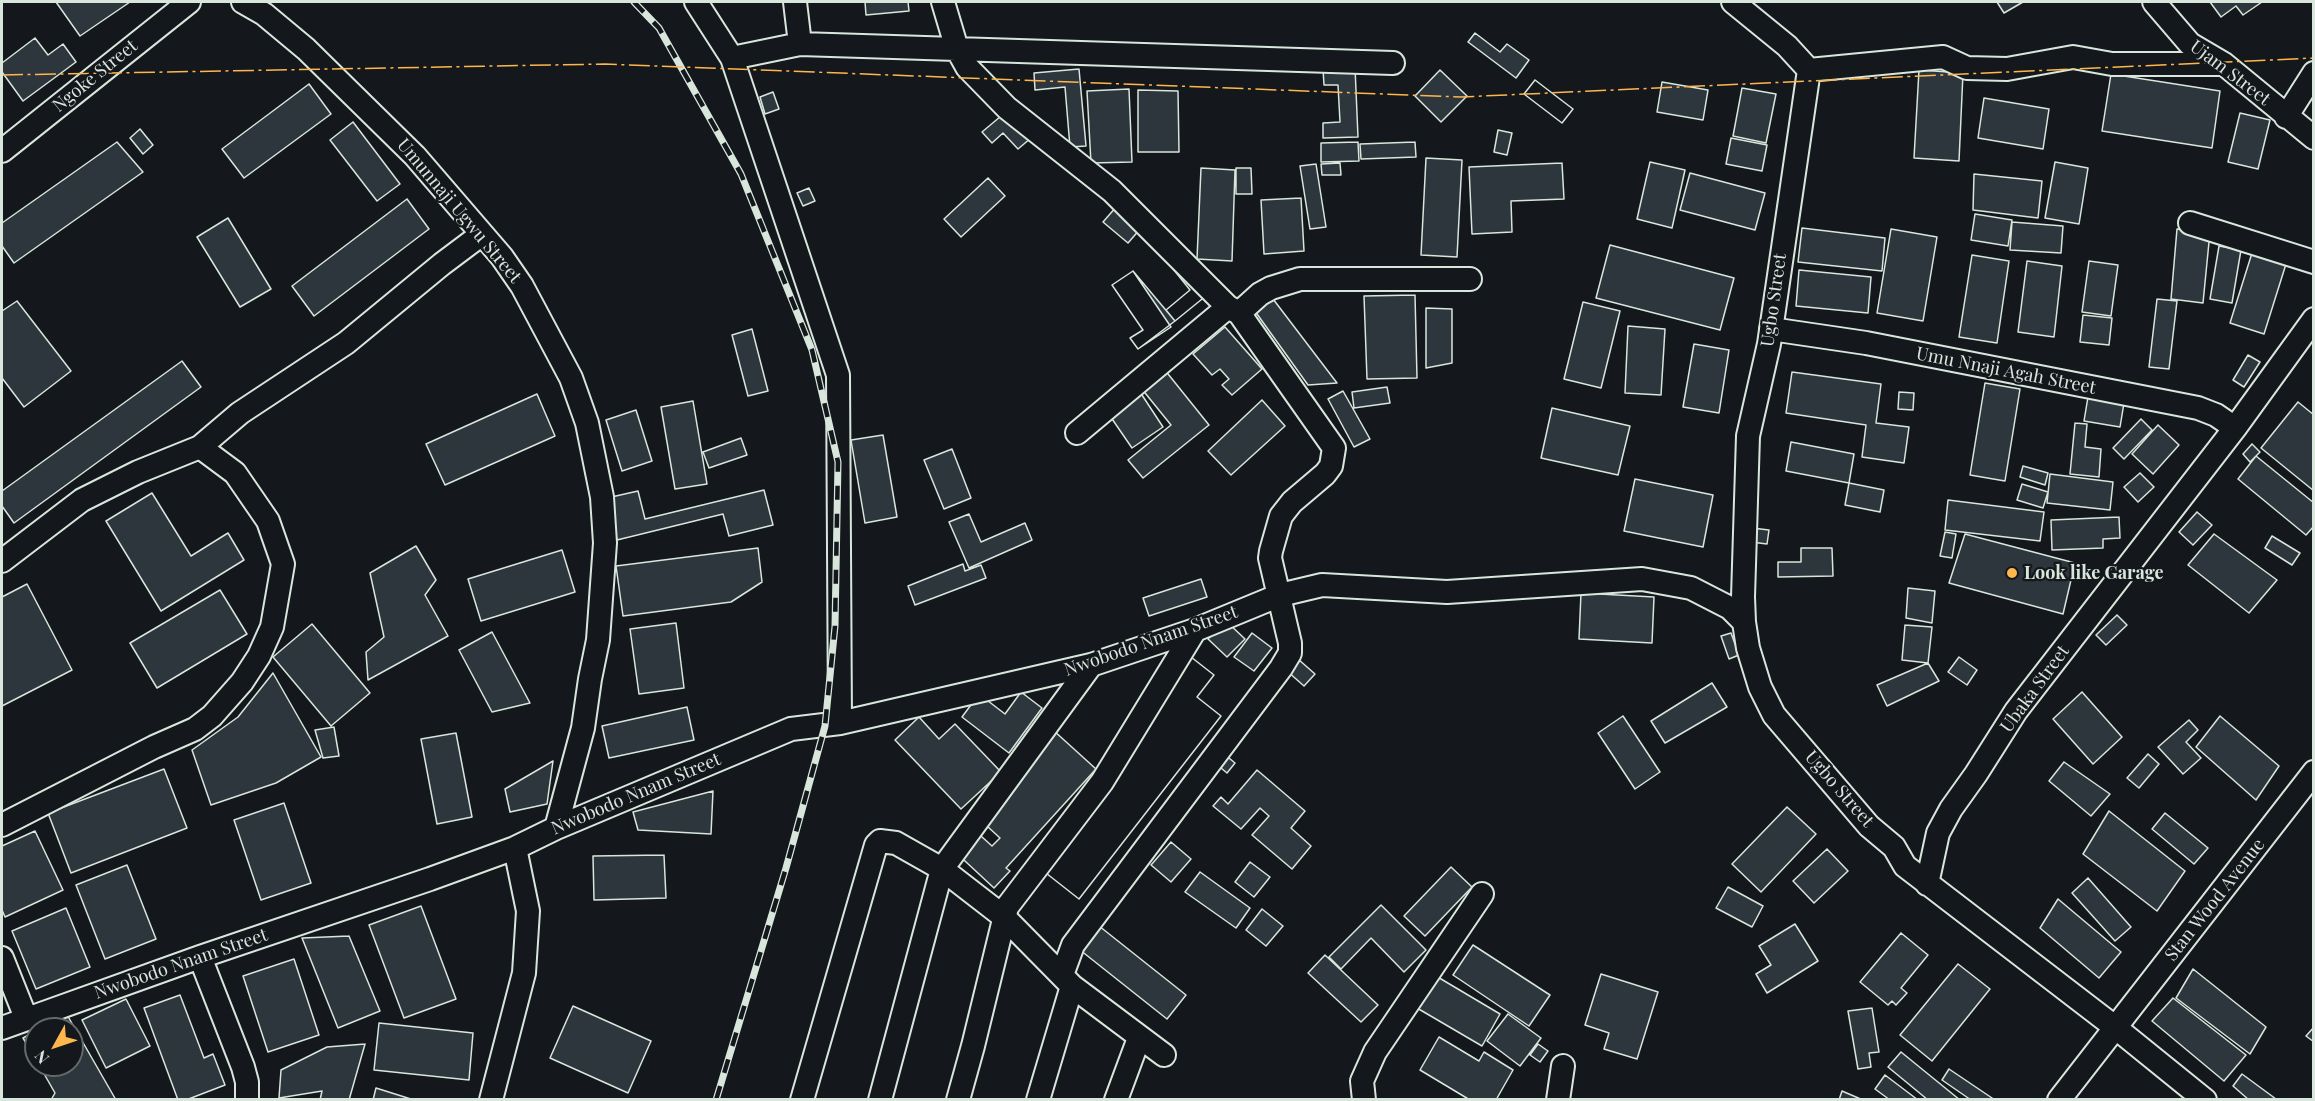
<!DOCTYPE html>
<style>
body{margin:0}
#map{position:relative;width:2315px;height:1101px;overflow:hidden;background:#14181c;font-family:"Playfair Display",serif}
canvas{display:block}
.frame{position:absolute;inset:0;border:3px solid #d8e6dc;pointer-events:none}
.north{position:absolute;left:24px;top:1017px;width:60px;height:60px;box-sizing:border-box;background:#14181c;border:2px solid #626a69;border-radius:50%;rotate:230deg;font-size:16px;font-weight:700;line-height:24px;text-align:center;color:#d8e6dc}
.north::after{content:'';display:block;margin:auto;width:21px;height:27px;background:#ffb74d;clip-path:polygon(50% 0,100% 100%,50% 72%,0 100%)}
</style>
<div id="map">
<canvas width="2315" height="1101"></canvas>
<div class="frame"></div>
<div class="north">N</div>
</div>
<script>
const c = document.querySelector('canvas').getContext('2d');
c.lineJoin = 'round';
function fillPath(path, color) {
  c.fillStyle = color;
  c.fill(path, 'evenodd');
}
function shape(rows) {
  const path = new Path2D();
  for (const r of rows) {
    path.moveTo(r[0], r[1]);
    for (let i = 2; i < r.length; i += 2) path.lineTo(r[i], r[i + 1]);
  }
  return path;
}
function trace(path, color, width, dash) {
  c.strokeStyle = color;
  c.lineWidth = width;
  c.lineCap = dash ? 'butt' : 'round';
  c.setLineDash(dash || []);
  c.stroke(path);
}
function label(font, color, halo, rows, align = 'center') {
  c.font = font + ' "Playfair Display",serif';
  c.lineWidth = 4.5;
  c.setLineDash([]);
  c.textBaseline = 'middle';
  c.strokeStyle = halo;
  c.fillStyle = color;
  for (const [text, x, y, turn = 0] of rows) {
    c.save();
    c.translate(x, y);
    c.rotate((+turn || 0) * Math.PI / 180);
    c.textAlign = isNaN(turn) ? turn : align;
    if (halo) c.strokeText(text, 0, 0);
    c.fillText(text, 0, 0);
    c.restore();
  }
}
const building = shape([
 [56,2,130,2,80,36,56,2],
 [865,2,908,2,909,11,866,15,865,2],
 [1997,2,2023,2,2004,13,1997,2],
 [2210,2,2262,2,2243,15,2236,6,2221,17,2210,2],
 [1475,33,1500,52,1507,44,1529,60,1516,78,1468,42,1475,33],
 [35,38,48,55,63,44,76,62,23,101,2,72,2,63,35,38],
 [1355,67,1358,137,1323,138,1323,123,1340,122,1338,85,1324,85,1323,69,1355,67],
 [1079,69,1086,146,1070,147,1065,87,1035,90,1034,73,1079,69],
 [1440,70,1467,96,1441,122,1415,96,1440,70],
 [1919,70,1963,73,1959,161,1914,158,1919,70],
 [2111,74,2220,91,2212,148,2102,131,2111,74],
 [1535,80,1573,109,1562,123,1524,94,1535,80],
 [1535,80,1573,109,1562,123,1524,94,1535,80],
 [1662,82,1708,90,1703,120,1657,112,1662,82],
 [309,84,331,114,244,178,222,149,309,84],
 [1742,88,1776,94,1766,143,1733,136,1742,88],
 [1129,89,1132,162,1091,163,1087,91,1129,89],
 [1138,90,1178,91,1179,152,1138,152,1138,90],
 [773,92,779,109,765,114,760,97,773,92],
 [1984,98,2049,109,2043,149,1978,138,1984,98],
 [1007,111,1031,138,1018,149,1003,133,992,143,982,132,1007,111],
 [2240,113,2270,120,2258,169,2228,162,2240,113],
 [353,122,400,184,377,201,330,140,353,122],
 [140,129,153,145,143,154,130,138,140,129],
 [1498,130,1512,133,1507,155,1494,152,1498,130],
 [1731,138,1767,145,1762,171,1726,164,1731,138],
 [117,142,143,172,14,263,2,246,2,223,117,142],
 [1358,142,1359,161,1321,162,1321,143,1358,142],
 [1415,142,1416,157,1361,159,1360,144,1415,142],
 [1426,158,1462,160,1457,257,1421,255,1426,158],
 [1650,162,1685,170,1672,228,1637,219,1650,162],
 [2055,162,2088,168,2079,224,2045,218,2055,162],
 [1340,163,1341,175,1322,175,1321,164,1340,163],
 [1562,163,1564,199,1511,201,1512,232,1472,234,1469,167,1562,163],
 [1316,164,1326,227,1310,229,1300,166,1316,164],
 [1201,168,1235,170,1232,261,1197,259,1201,168],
 [1236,168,1251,168,1252,194,1236,194,1236,168],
 [1690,173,1765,193,1755,230,1680,210,1690,173],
 [1974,174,2042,181,2038,218,1973,210,1974,174],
 [988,178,1005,196,961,237,944,219,988,178],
 [809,188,815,201,803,206,797,193,809,188],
 [1301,198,1304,251,1264,254,1261,200,1301,198],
 [407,199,429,229,314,316,292,286,407,199],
 [1117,206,1141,228,1128,243,1103,222,1117,206],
 [1975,214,2012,220,2008,246,1971,240,1975,214],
 [228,218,271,289,240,307,197,237,228,218],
 [2012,222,2063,226,2061,253,2010,250,2012,222],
 [1802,228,1885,238,1882,271,1798,262,1802,228],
 [1891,229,1937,237,1923,321,1877,313,1891,229],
 [2177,229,2210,232,2203,303,2171,299,2177,229],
 [1610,245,1734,278,1720,330,1596,298,1610,245],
 [2219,246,2241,250,2232,303,2210,299,2219,246],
 [2252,253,2286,264,2264,334,2230,323,2252,253],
 [1972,255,2009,261,1997,343,1959,337,1972,255],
 [1166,260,1207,295,1175,321,1166,310,1190,290,1166,260],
 [1166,260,1207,295,1175,321,1166,310,1190,290,1166,260],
 [2027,261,2062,266,2054,337,2018,332,2027,261],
 [2089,261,2118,265,2111,316,2082,312,2089,261],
 [1799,270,1871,277,1868,313,1796,306,1799,270],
 [1133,271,1171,327,1138,349,1130,338,1143,330,1112,285,1133,271],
 [1133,271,1175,321,1138,349,1130,338,1143,330,1112,285,1133,271],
 [1270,295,1337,383,1308,385,1252,307,1270,295],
 [1415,295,1417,378,1367,379,1364,296,1415,295],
 [2157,299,2177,301,2169,369,2149,367,2157,299],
 [17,301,71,371,24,407,2,378,2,311,17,301],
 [1583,302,1620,311,1601,388,1564,379,1583,302],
 [1426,308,1452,309,1452,363,1426,368,1426,308],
 [2083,315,2112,318,2109,345,2080,342,2083,315],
 [1628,326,1665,329,1661,395,1625,393,1628,326],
 [1225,327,1262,369,1232,395,1222,385,1229,379,1220,369,1212,375,1193,354,1225,327],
 [752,329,768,391,748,396,732,335,752,329],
 [1694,344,1729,350,1719,413,1683,407,1694,344],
 [2248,355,2260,362,2244,387,2233,380,2248,355],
 [1156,359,1209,425,1143,478,1128,460,1171,425,1133,378,1156,359],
 [182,361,201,387,14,523,2,506,2,491,182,361],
 [1792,372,1881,384,1876,423,1909,427,1904,463,1862,457,1866,425,1786,413,1792,372],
 [1985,383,2020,389,2005,481,1970,475,1985,383],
 [1387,387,1390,403,1354,408,1352,392,1387,387],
 [1343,391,1370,439,1354,447,1328,399,1343,391],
 [2089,391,2125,397,2120,427,2084,421,2089,391],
 [1140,392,1163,427,1132,448,1108,413,1140,392],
 [1899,392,1914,393,1913,410,1898,409,1899,392],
 [537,394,555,436,445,485,426,444,537,394],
 [1262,400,1285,426,1231,475,1208,451,1262,400],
 [693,401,707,484,675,489,661,407,693,401],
 [2298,402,2314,415,2314,491,2261,448,2298,402],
 [1552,408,1630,426,1618,475,1541,458,1552,408],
 [636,410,652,461,622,471,606,420,636,410],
 [2141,419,2152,430,2124,459,2113,448,2141,419],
 [2075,423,2087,424,2085,447,2101,449,2099,477,2070,474,2075,423],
 [2158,425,2179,445,2153,474,2132,454,2158,425],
 [883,435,897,517,865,523,851,440,883,435],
 [741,438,747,455,709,468,703,452,741,438],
 [1791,442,1854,454,1849,483,1786,471,1791,442],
 [2252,444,2260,452,2250,462,2243,454,2252,444],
 [952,449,971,498,944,509,924,460,952,449],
 [2256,456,2314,503,2314,526,2306,535,2238,479,2256,456],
 [2023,466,2048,473,2045,485,2020,477,2023,466],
 [2140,473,2154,487,2138,502,2124,487,2140,473],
 [2050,474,2113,482,2110,510,2047,503,2050,474],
 [1635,479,1713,495,1703,547,1624,531,1635,479],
 [1849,483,1884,490,1880,512,1845,505,1849,483],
 [2022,484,2048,492,2043,508,2017,500,2022,484],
 [764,490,773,525,729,536,723,514,617,540,607,498,638,491,645,519,764,490],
 [152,493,191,556,228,533,244,560,161,611,106,521,152,493],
 [1948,500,2044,512,2040,541,1945,530,1948,500],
 [2197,512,2212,525,2193,545,2179,532,2197,512],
 [969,514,981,542,1025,523,1032,540,969,568,949,522,969,514],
 [2119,517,2120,538,2103,539,2103,548,2052,550,2051,520,2119,517],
 [1752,528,1769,530,1767,544,1751,542,1752,528],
 [1945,532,1956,534,1952,558,1940,556,1945,532],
 [1965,534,2075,563,2063,614,1949,583,1965,534],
 [2214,534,2277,580,2249,613,2188,565,2214,534],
 [2272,536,2300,553,2292,565,2265,548,2272,536],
 [416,546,436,580,425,595,448,636,368,680,366,652,384,637,370,573,416,546],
 [758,548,762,582,731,602,623,616,616,566,758,548],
 [1801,548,1832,548,1833,576,1778,577,1778,562,1801,562,1801,548],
 [562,550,575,592,481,621,468,579,562,550],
 [963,564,965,571,981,565,986,578,915,605,908,586,963,564],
 [1201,579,1207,597,1149,616,1143,598,1201,579],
 [27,584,72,670,2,706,2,597,27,584],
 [1908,588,1935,591,1932,623,1906,618,1908,588],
 [220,590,247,634,157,688,130,643,220,590],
 [1581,593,1654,597,1652,643,1579,639,1581,593],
 [2117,615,2127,625,2106,645,2096,635,2117,615],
 [1226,621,1245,639,1227,657,1208,639,1226,621],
 [676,623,684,688,639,694,630,629,676,623],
 [312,624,370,693,331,726,273,657,312,624],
 [1905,625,1932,627,1928,663,1902,660,1905,625],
 [492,632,530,703,492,712,459,650,492,632],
 [1252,633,1272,648,1254,671,1234,657,1252,633],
 [1731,633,1739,655,1729,659,1721,636,1731,633],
 [1191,657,1214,675,1197,697,1221,716,1079,899,1037,866,1191,657],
 [1191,657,1214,675,1197,697,1221,716,1079,899,1037,866,1191,657],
 [1959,657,1977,670,1967,685,1948,672,1959,657],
 [1298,659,1315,674,1304,686,1287,671,1298,659],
 [1928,663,1939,681,1887,706,1877,685,1928,663],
 [273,673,321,757,276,783,211,805,192,750,238,717,273,673],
 [1712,683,1727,707,1665,743,1651,721,1712,683],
 [1021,692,1042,708,1009,753,962,717,979,694,1005,714,1021,692],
 [2082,692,2122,737,2093,764,2053,719,2082,692],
 [687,707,694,740,609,758,602,726,687,707],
 [1623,716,1660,772,1635,789,1598,733,1623,716],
 [2220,716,2279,766,2256,800,2196,747,2220,716],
 [919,717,939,739,955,724,1001,772,961,809,895,740,919,717],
 [2189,720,2198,730,2186,742,2201,758,2183,774,2158,747,2189,720],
 [334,727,339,756,323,758,315,730,334,727],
 [1053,730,1096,769,1006,868,1010,871,994,888,951,848,971,827,992,846,1000,838,975,815,1053,730],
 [456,733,472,817,437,824,421,739,456,733],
 [1223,753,1235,763,1227,773,1215,763,1223,753],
 [2148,754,2159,764,2139,788,2127,778,2148,754],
 [553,761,547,804,510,812,505,789,553,761],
 [2064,762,2110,794,2091,816,2049,781,2064,762],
 [164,769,187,828,71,873,48,813,164,769],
 [1257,770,1305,811,1291,828,1311,846,1292,869,1252,835,1269,816,1260,808,1241,829,1213,806,1221,797,1228,804,1257,770],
 [713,791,711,834,638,830,633,812,713,791],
 [284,803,311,883,261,900,234,820,284,803],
 [1787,807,1816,834,1761,892,1732,864,1787,807],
 [2109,811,2185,871,2157,911,2083,854,2109,811],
 [2165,813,2208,848,2194,864,2152,829,2165,813],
 [35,831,63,890,5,917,2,910,2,846,35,831],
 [1171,842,1191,859,1171,882,1151,865,1171,842],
 [1827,849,1848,871,1814,903,1793,881,1827,849],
 [664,855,666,898,594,900,593,856,664,855],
 [1250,862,1270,877,1254,897,1235,882,1250,862],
 [127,865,156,939,105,959,76,885,127,865],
 [1451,867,1472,887,1425,936,1404,916,1451,867],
 [1200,872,1250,908,1236,928,1185,892,1200,872],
 [2088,878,2131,927,2115,941,2072,893,2088,878],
 [1728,887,1763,906,1752,927,1716,908,1728,887],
 [2058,899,2121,952,2099,978,2040,928,2058,899],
 [1381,905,1426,950,1404,972,1371,938,1341,969,1329,957,1381,905],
 [421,906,456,999,404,1018,369,925,421,906],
 [66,908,90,967,36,989,12,931,66,908],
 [1262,909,1283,926,1266,946,1246,930,1262,909],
 [1094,922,1186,995,1167,1019,1075,946,1094,922],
 [1795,924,1818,961,1767,993,1756,974,1771,965,1759,946,1795,924],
 [1901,933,1928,955,1901,988,1907,993,1896,1005,1892,1001,1888,1005,1860,982,1901,933],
 [349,936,380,1011,338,1028,302,938,349,936],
 [1473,945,1550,995,1529,1026,1453,975,1473,945],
 [1325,955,1378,1005,1361,1022,1308,973,1325,955],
 [294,959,319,1035,268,1052,243,976,294,959],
 [1958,964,1990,989,1932,1061,1900,1035,1958,964],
 [2193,969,2266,1027,2250,1054,2176,998,2193,969],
 [1601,974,1658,992,1637,1059,1604,1049,1609,1033,1585,1025,1601,974],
 [1436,976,1500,1014,1482,1046,1417,1008,1436,976],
 [180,995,204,1058,213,1054,225,1085,186,1100,178,1100,144,1008,180,995],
 [2173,998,2246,1055,2224,1081,2152,1021,2173,998],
 [126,999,150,1046,106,1068,82,1020,126,999],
 [573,1006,651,1041,628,1093,550,1058,573,1006],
 [1872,1008,1879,1052,1869,1053,1871,1067,1858,1069,1848,1011,1872,1008],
 [66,1013,116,1100,51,1100,55,1093,39,1065,72,1065,72,1029,39,1029,66,1013],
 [1508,1014,1541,1038,1520,1066,1487,1041,1508,1014],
 [379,1023,473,1033,469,1080,374,1070,379,1023],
 [2314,1027,2314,1042,2306,1036,2314,1027],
 [36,1031,36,1060,23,1038,36,1031],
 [1439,1037,1479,1061,1484,1052,1513,1070,1496,1100,1470,1100,1420,1070,1439,1037],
 [365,1044,349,1100,320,1100,322,1091,279,1098,281,1070,327,1047,365,1044],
 [1538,1044,1548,1051,1540,1062,1530,1055,1538,1044],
 [1901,1052,1960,1100,1928,1100,1888,1067,1901,1052],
 [1949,1069,1995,1100,1971,1100,1942,1080,1949,1069],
 [2242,1074,2276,1099,2249,1100,2233,1086,2242,1074],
 [1885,1075,1918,1100,1890,1100,1875,1089,1885,1075],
 [376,1088,414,1100,373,1100,376,1088],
 [1842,1091,1863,1100,1839,1100,1842,1091]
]);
const minor = shape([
 [243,2,264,14,306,49,415,156,502,257,522,286,571,378,587,423,602,497,605,543,598,640,590,679,583,728,556,828],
 [696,2,732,58,838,375,840,723],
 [795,2,800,44],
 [943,2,957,49,967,67,1007,108,1112,191,1228,307,1239,313,1334,448,1331,466,1325,474,1292,502,1281,516,1271,551,1270,558,1290,643,1290,653,1281,668,1073,945,1062,975],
 [1733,2,1787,46,1809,70],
 [2154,2,2190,44,2224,64,2314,138],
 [732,58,800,44,1393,63],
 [2286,117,2314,73],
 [2,151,189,2],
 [2190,223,2314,262],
 [1239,313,1260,294,1271,288,1300,279,1470,279],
 [1771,329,1866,343,2198,408,2216,415,2235,428],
 [1077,433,1228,307],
 [2,561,82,500,138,472,200,447,240,413,346,343,442,264,482,234],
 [2,825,154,747,195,729,212,716,242,682,259,656,272,627,283,564,268,521,235,473,200,447],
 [1927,884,1938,833,1951,809,1976,774,2016,711,2235,428,2314,319],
 [200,957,243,1067,247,1082,247,1100],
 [2,958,26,1018],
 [2,1028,200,957,430,879,515,848,556,828,791,729,840,723,1091,665,1195,630,1280,595,1322,585,1447,592,1642,579,1691,588,1730,608,1744,622],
 [491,1100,524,973,528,911,515,848],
 [802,1100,876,845,880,841,896,843,942,869,1004,917,1072,986,1164,1055],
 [880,1100,942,869,1091,665],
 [958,1100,973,1046,1007,907,1102,782,1195,630],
 [1038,1100,1072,986],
 [1116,1100,1139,1038],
 [1364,1100,1362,1081,1375,1052,1482,894],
 [1558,1100,1563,1066],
 [2059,1100,2314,772],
 [2205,1100,2116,1028,1905,866,1894,847,1869,826,1774,715,1760,687,1748,648,1744,622,1743,597,1748,436,1769,344,1809,70,1943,57,1967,68,2007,69,2073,57,2112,64,2224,64]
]);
const rail = shape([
 [634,2,659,28,741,174,812,350,838,462,835,626,825,726,786,868,716,1100]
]);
const power = shape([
 [2,75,605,64,1461,97,2314,58]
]);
const markers = [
 [2012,573,6,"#ffb74d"]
];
const streetNames = [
 ["Ujam Street",2230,73,37],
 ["Ngoke Street",95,76,-39],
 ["Umunnaji Ugwu Street",459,211,50],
 ["Ugbo Street",1774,300,-82],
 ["Umu Nnaji Agah Street",2006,371,11],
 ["Nwobodo Nnam Street",1151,641,-19],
 ["Ubaka Street",2035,689,-54],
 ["Ugbo Street",1839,789,49],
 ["Nwobodo Nnam Street",636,794,-23],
 ["Stan Wood Avenue",2215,900,-52],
 ["Nwobodo Nnam Street",181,964,-19]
];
const poiNames = [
 ["Look like Garage",2024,573]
];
fillPath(building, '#2c363c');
trace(building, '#d8e6dc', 1.5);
trace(minor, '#d8e6dc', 26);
trace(minor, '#14181c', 22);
trace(rail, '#d8e6dc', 7);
trace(rail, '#14181c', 4.5, [14]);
trace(power, '#ffb74d', 1.5, [21, 4.5, 3, 4.5]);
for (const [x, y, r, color] of markers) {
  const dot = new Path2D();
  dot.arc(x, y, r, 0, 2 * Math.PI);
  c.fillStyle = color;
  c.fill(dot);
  trace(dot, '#14181c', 2);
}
label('18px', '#d8e6dc', '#14181c', streetNames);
label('bold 18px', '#d8e6dc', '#14181c', poiNames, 'left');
</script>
